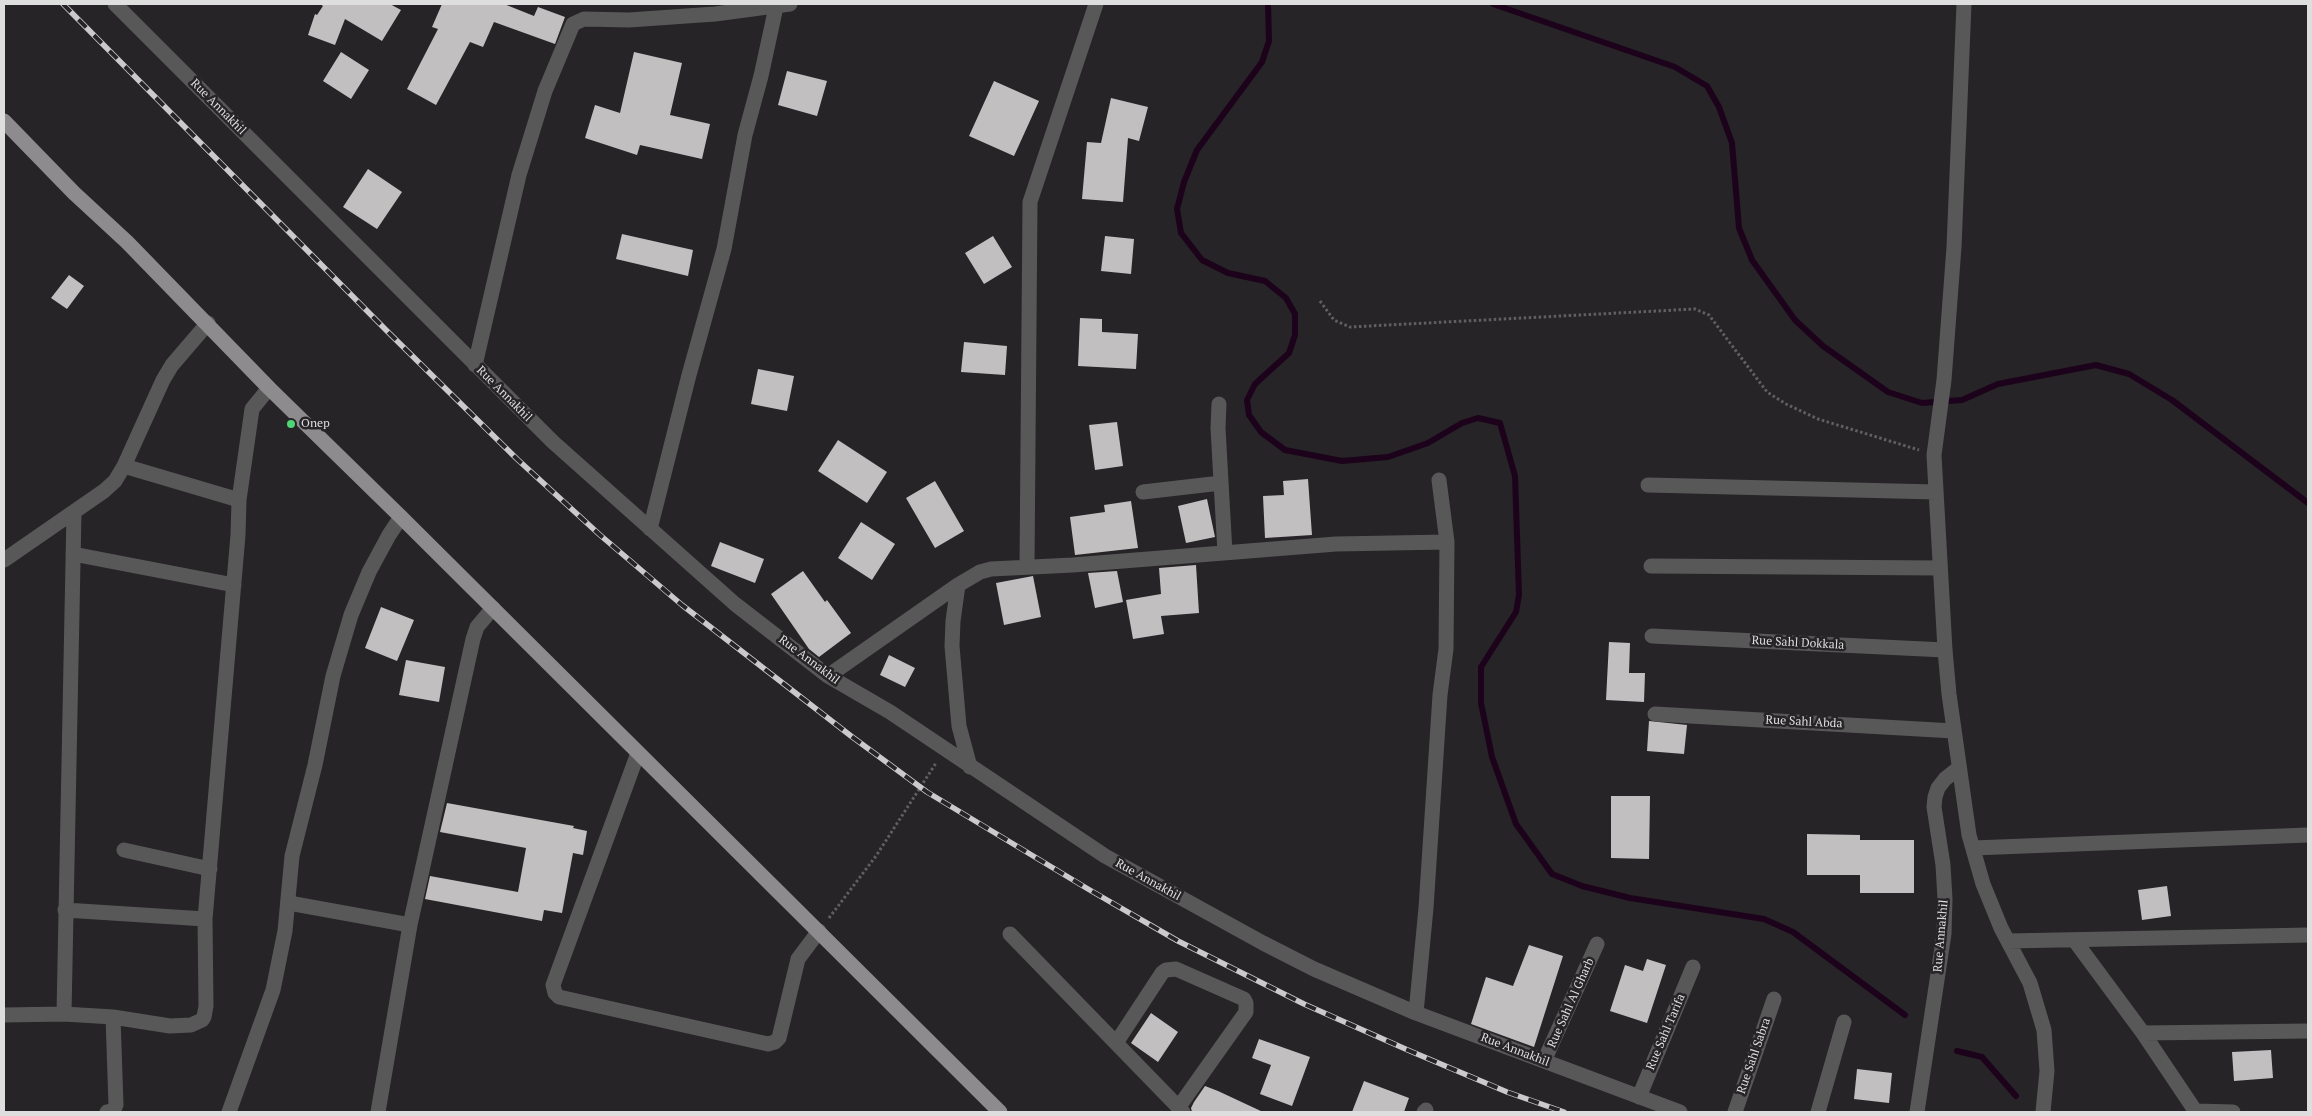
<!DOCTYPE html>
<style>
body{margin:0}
#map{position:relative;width:2312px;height:1116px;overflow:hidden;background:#262426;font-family:"PT Serif",serif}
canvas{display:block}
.frame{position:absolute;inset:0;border:5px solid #dfdedf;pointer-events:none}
</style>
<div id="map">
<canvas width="2312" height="1116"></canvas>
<div class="frame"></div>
</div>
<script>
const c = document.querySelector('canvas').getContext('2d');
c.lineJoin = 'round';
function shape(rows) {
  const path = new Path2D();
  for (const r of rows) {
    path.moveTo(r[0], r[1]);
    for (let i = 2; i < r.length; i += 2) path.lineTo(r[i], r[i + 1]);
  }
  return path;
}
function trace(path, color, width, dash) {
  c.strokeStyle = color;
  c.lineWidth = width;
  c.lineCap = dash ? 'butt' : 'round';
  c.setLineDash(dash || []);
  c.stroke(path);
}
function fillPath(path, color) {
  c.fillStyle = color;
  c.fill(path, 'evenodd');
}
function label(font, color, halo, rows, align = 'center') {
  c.font = font + ' "PT Serif",serif';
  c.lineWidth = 5;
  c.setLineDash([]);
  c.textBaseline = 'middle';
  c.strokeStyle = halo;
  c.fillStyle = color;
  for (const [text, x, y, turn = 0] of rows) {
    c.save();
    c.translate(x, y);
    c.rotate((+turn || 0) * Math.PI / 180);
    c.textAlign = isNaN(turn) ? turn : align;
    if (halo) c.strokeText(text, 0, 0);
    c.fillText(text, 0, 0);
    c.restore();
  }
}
const stream = shape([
 [1268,4,1269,41,1262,62,1197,150,1184,182,1177,209,1181,233,1202,260,1228,273,1265,281,1286,298,1295,314,1295,335,1289,353,1255,384,1247,400,1249,415,1261,432,1285,450,1342,461,1388,457,1428,443,1462,423,1478,418,1500,423,1515,476,1519,595,1516,612,1481,667,1481,703,1492,757,1516,824,1552,874,1582,886,1630,898,1764,919,1793,932,1905,1015],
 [1493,4,1675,67,1707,86,1719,107,1732,143,1739,228,1752,260,1795,320,1823,346,1888,392,1922,403,1962,400,1998,384,2096,365,2129,374,2172,400,2308,503],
 [1957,1051,1982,1057,2016,1096]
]);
const building = shape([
 [320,4,390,4,401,10,382,41,345,19,335,45,308,35,315,14,317,15,323,6],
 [442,4,504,4,534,16,538,7,565,17,555,44,494,22,483,47,470,42,436,105,407,89,438,29,432,27],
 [341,52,369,70,351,99,323,81],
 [634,52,682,63,670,115,710,124,702,159,640,145,637,155,585,138,595,105,620,113],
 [787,71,827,81,817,116,778,105],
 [994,81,1039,101,1014,156,969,136],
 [1111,98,1148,107,1139,141,1128,138,1123,202,1082,199,1087,142,1101,143],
 [368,169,402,192,377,229,343,207],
 [622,234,693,250,688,276,616,259],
 [993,236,1012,267,984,284,965,253],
 [1105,236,1134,239,1131,274,1101,271],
 [69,275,84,286,67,309,51,298],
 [1080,318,1102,319,1102,332,1138,334,1136,369,1078,366],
 [964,342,1007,346,1005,375,961,372],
 [758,369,794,376,787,411,751,404],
 [1117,422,1123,466,1095,470,1089,425],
 [838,440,887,472,867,503,818,471],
 [1308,479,1312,535,1265,538,1263,496,1284,495,1283,481],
 [935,481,964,531,935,548,906,498],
 [1207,499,1215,537,1186,543,1178,506],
 [1131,501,1138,548,1075,555,1070,517,1105,512,1104,505],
 [861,522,895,544,872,580,838,558],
 [720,542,764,559,755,583,711,566],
 [1196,565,1199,613,1161,616,1164,634,1133,639,1126,600,1161,594,1159,568],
 [803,571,825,602,827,600,851,633,819,657,809,649,771,594],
 [1117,571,1123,602,1095,608,1088,573],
 [1033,576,1041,617,1004,625,996,583],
 [381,607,414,620,397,661,365,648],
 [1609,642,1630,643,1629,673,1645,673,1644,702,1606,700],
 [889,655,915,668,905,687,880,675],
 [406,660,445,667,439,702,399,695],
 [1649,721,1687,725,1684,754,1647,751],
 [1611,796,1650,796,1649,859,1611,858],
 [447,803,574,826,573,828,587,831,583,855,573,853,562,913,544,910,542,921,425,899,430,876,518,892,526,848,440,832],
 [1807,834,1860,835,1860,840,1914,840,1914,893,1860,893,1860,875,1807,875],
 [2167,886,2171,916,2142,920,2138,890],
 [1529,945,1563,956,1534,1047,1471,1024,1486,977,1513,986],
 [1647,959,1666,965,1647,1023,1610,1011,1625,965,1643,971],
 [1151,1013,1178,1032,1158,1062,1131,1043],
 [1259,1039,1310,1057,1292,1106,1260,1094,1271,1065,1252,1058],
 [2271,1050,2273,1078,2234,1081,2232,1052],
 [1857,1069,1892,1073,1889,1103,1854,1099],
 [1364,1081,1409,1098,1404,1112,1352,1112],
 [1205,1086,1218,1091,1263,1112,1192,1112,1191,1108,1194,1102]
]);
const path = shape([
 [1320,301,1334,320,1350,327,1695,309,1709,315,1767,392,1786,404,1818,419,1919,450],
 [829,918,876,856,936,763]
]);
const minor = shape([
 [115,4,553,442,735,604,828,676,890,712,1105,856,1263,943,1314,969,1416,1013,1680,1112],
 [1964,4,1954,247,1944,380,1934,455,1945,650,1949,694,1969,835,1983,884,2001,928,2030,983,2044,1030,2047,1071,2043,1112],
 [475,365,519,175,545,91,573,24,584,19,629,20,715,14,790,4],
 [1219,404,1218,428,1225,553],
 [124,466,239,500],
 [1648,485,1936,492],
 [1143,492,1221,483],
 [650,529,689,375,724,249,745,135,761,76,776,7],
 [73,554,234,585],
 [4,560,104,491,115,481,124,466,163,380,172,365,208,323],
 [1027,566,1030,202,1096,4],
 [1651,566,1939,568],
 [958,585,953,621,952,646,959,726,970,767],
 [1652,636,1945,650],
 [828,676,958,585,980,572,991,569,1073,565,1336,544,1447,542],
 [1655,714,1954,731],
 [638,753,553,985,555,993,559,997,768,1044,775,1042,779,1038,798,959,819,931],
 [1973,848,2308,835],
 [124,850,210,869],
 [289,903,410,925],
 [65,910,205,919],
 [1010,934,1183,1112],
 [2008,941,2308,935],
 [2075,941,2143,1033,2196,1112],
 [1416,1013,1426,908,1440,695,1446,649,1447,542,1439,480],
 [64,1014,74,512],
 [4,1015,64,1014,113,1017,170,1026,191,1025,202,1020,204,1017,206,1006,205,919,238,535,239,500,252,409,269,388],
 [2143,1033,2308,1031],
 [1116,1043,1162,973,1166,970,1176,969,1244,999,1246,1003,1246,1012,1178,1108],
 [1544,1061,1597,944],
 [1639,1097,1693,967],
 [2195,1111,2233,1112],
 [107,1112,113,1111,116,1105,113,1017],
 [229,1112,273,990,285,931,292,856,315,765,333,676,351,615,369,572,389,535,401,517],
 [378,1112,410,925,473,639,477,627,493,608],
 [1424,1112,1426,1110],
 [1735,1112,1774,999],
 [1818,1112,1844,1022],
 [1917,1112,1944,934,1945,899,1943,865,1934,807,1935,797,1938,788,1945,779,1959,768]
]);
const major = shape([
 [4,121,74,193,127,242,269,388,401,517,1000,1112]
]);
const rail = shape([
 [63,4,387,331,517,459,600,535,682,605,851,736,927,792,1088,889,1178,941,1304,1004,1410,1051,1507,1092,1564,1112]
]);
const markers = [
 [291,424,5,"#4ed676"]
];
const streetNames = [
 ["Rue Annakhil",218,107,45],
 ["Rue Annakhil",504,394,45],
 ["Rue Sahl Dokkala",1798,643,3],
 ["Rue Annakhil",809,660,37],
 ["Rue Sahl Abda",1804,722,3],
 ["Rue Annakhil",1148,880,29],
 ["Rue Annakhil",1941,936,-85],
 ["Rue Sahl Al Gharb",1571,1003,-66],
 ["Rue Sahl Tarifa",1666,1032,-67],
 ["Rue Annakhil",1515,1050,21],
 ["Rue Sahl Sabra",1754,1056,-71]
];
const poiNames = [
 ["Onep",301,424]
];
trace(stream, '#1c031b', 6);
fillPath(building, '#c2bfc1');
trace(path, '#616061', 3, [2.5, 2.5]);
trace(minor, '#595859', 15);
trace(major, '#8d8b8d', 15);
trace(rail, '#cbcacb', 5.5);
trace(rail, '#262426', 4, [11]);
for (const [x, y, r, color] of markers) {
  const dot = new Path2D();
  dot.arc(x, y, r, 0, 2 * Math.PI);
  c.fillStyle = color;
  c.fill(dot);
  trace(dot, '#262426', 2);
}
label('12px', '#dfdedf', '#262426', streetNames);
label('12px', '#dfdedf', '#262426', poiNames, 'left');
</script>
